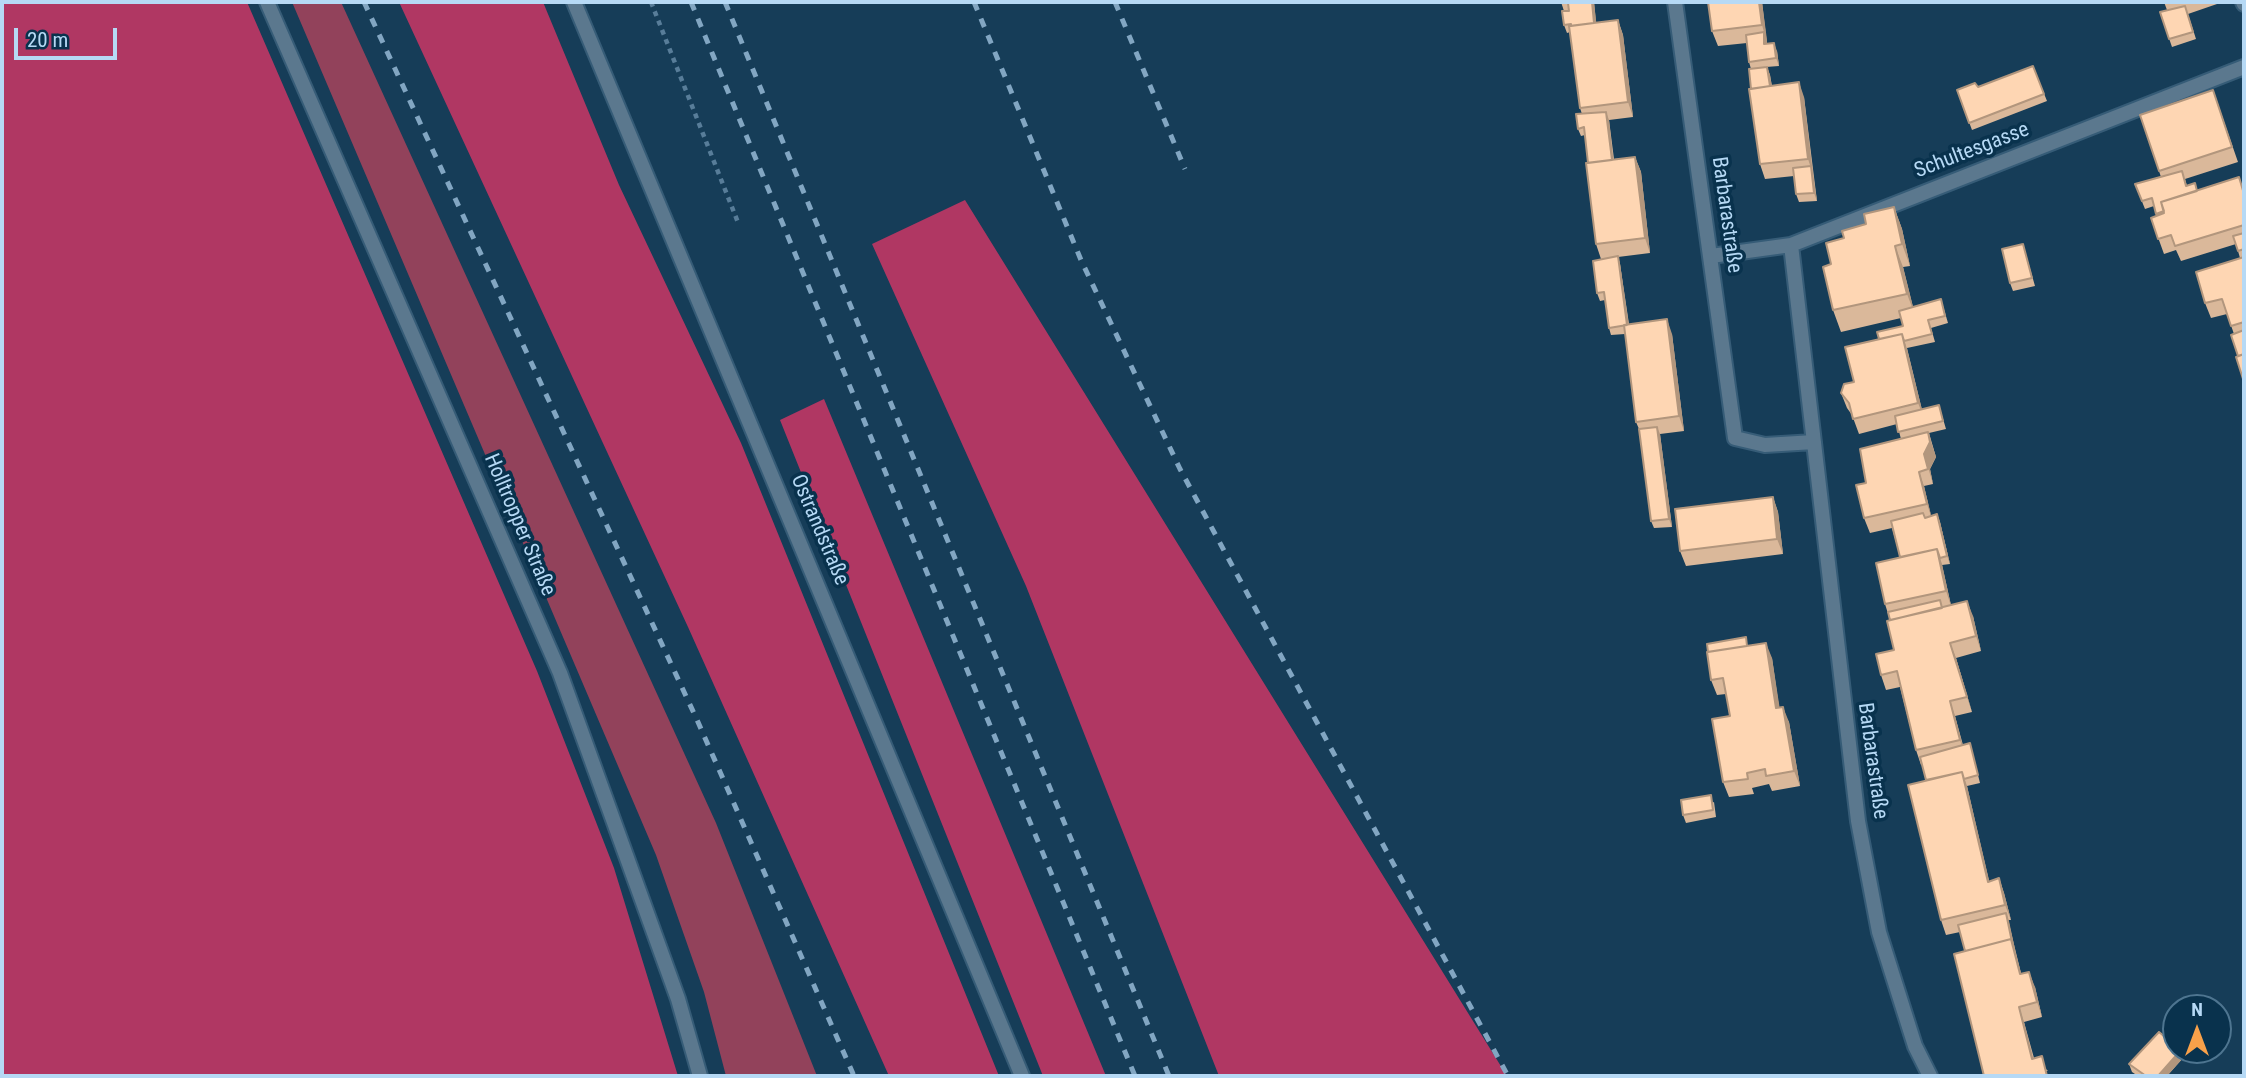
<!DOCTYPE html>
<meta charset="utf-8">
<style>
body{margin:0}
#map{position:relative;width:2246px;height:1078px;overflow:hidden;background:#163d58;font-family:"Roboto Condensed",sans-serif}
canvas{display:block}
.frame{position:absolute;inset:0;border:4px solid #b6d9f5;pointer-events:none}
.north{position:absolute;left:2162px;top:994px;width:70px;height:70px;box-sizing:border-box;background:#09324d;border:2px solid #4e7590;border-radius:50%;rotate:0deg;font-size:19px;font-weight:700;line-height:28px;text-align:center;color:#b6d9f5}
.north::after{content:'';display:block;margin:auto;width:24px;height:32px;background:#f8a14a;clip-path:polygon(50% 0,100% 100%,50% 72%,0 100%)}
.scale{position:absolute;left:14px;top:28px;width:103px;height:32px;box-sizing:border-box;border:4px solid #b6d9f5;border-top:0;padding-left:9px;font-size:21px;line-height:24px;white-space:nowrap;color:#b6d9f5;-webkit-text-stroke:5px #09324d;paint-order:stroke}
</style>
<div id="map">
<canvas width="2246" height="1078"></canvas>
<div class="frame"></div>
<div class="north">N</div>
<div class="scale">20 m</div>
</div>
<script>
const c = document.querySelector('canvas').getContext('2d');
c.lineJoin = 'round';
function fillPath(path, color) {
  c.fillStyle = color;
  c.fill(path, 'evenodd');
}
function shape(rows) {
  const path = new Path2D();
  for (const r of rows) {
    path.moveTo(r[0], r[1]);
    for (let i = 2; i < r.length; i += 2) path.lineTo(r[i], r[i + 1]);
  }
  return path;
}
function trace(path, color, width, dash) {
  c.strokeStyle = color;
  c.lineWidth = width;
  c.lineCap = dash ? 'butt' : 'round';
  c.setLineDash(dash || []);
  c.stroke(path);
}
function label(font, color, halo, rows, align = 'center') {
  c.font = font + ' "Roboto Condensed",sans-serif';
  c.lineWidth = 7;
  c.setLineDash([]);
  c.textBaseline = 'middle';
  c.strokeStyle = halo;
  c.fillStyle = color;
  for (const [text, x, y, turn = 0] of rows) {
    c.save();
    c.translate(x, y);
    c.rotate((+turn || 0) * Math.PI / 180);
    c.textAlign = isNaN(turn) ? turn : align;
    if (halo) c.strokeText(text, 0, 0);
    c.fillText(text, 0, 0);
    c.restore();
  }
}
const green = shape([
 [292,2,341,2,716,823,817,1076,726,1076,704,992,656,855]
]);
const forest = shape([
 [2,2,247,2,537,671,614,868,678,1076,2,1076],
 [399,2,543,2,619,185,741,443,999,1076,889,1076,688,627],
 [965,200,1507,1076,1219,1076,1026,586,872,244],
 [824,399,1106,1076,1043,1076,780,420]
]);
const path = shape([
 [651,2,739,225]
]);
const lane = shape([
 [267,2,560,673,678,999,700,1076],
 [574,2,1022,1076]
]);
const street = shape([
 [1675,2,1735,438,1765,445,1814,442],
 [2243,2,2244,4],
 [1791,245,1858,821,1879,932,1915,1046,1930,1076],
 [1711,256,1791,245,2244,67]
]);
const rail = shape([
 [364,2,698,722,854,1076],
 [691,2,1135,1076],
 [725,2,1169,1076],
 [974,2,1081,260,1180,469,1508,1076],
 [1115,2,1185,169]
]);
const wall = shape([
 [1561,2,1594,2,1596,23,1618,20,1623,35,1633,117,1609,120,1614,159,1635,157,1641,172,1650,253,1618,257,1620,264,1629,324,1672,334,1684,431,1660,434,1672,527,1654,528,1651,521,1639,429,1636,422,1625,334,1611,335,1609,328,1605,300,1600,301,1597,293,1601,259,1596,244,1585,135,1581,136,1578,129,1582,114,1580,108,1570,32,1567,33,1564,25,1564,11],
 [1708,2,1762,2,1767,44,1777,51,1779,66,1766,67,1767,67,1770,75,1772,86,1804,97,1817,201,1799,202,1796,194,1794,176,1765,179,1760,164,1751,89,1751,69,1749,62,1747,43,1718,46,1712,31],
 [2164,2,2216,2,2217,4,2188,14,2196,39,2172,47,2160,12,2167,10],
 [2033,66,2047,101,1972,130,1957,90,1978,87],
 [2213,90,2238,162,2185,179,2187,186,2197,191,2239,177,2244,192,2244,382,2234,334,2227,314,2211,318,2205,303,2240,258,2236,244,2181,261,2176,250,2164,254,2151,218,2157,216,2154,206,2145,209,2135,184,2161,177,2140,115],
 [1894,207,1902,229,1910,266,1903,267,1913,307,1941,299,1948,323,1931,328,1935,342,1907,348,1922,410,1939,405,1946,429,1929,433,1936,457,1930,469,1933,484,1924,486,1931,516,1937,514,1940,522,1950,564,1942,565,1951,605,1973,616,1981,651,1956,658,1972,712,1955,716,1963,745,1972,751,1980,783,1967,786,1989,881,1999,878,2004,893,2011,920,2008,920,2021,973,2035,987,2042,1017,2024,1022,2034,1058,2048,1071,1984,1076,1965,951,1960,932,1946,935,1941,920,1926,780,1922,765,1921,765,1916,750,1900,687,1886,690,1881,675,1894,650,1890,620,1885,604,1900,557,1892,528,1870,533,1864,518,1866,483,1901,439,1897,424,1859,434,1852,415,1847,408,1841,393,1854,382,1879,339,1903,326,1901,318,1841,332,1833,310,1831,264,1866,224],
 [2023,244,2035,286,2013,291,2010,283],
 [1773,497,1778,512,1783,554,1686,566,1680,551],
 [1749,645,1772,658,1779,707,1789,722,1800,786,1772,791,1769,784,1752,788,1754,794,1729,797,1723,782,1730,716,1726,694,1717,695,1711,680],
 [1714,802,1716,817,1686,823,1683,815],
 [2181,1050,2183,1058,2167,1076,2138,1076,2132,1072,2129,1064]
]);
const shadedWall = shape([
 [1592,2,1594,2,1598,38,1595,31],
 [1759,2,1762,2,1767,40,1767,52,1764,44,1764,32,1762,25],
 [1618,20,1623,35,1633,117,1628,102],
 [1774,43,1777,51,1779,66,1776,58],
 [1767,67,1770,75,1774,102,1771,95],
 [1799,82,1804,97,1813,174,1808,159],
 [1606,112,1609,120,1615,175,1613,167],
 [1635,157,1641,172,1650,253,1645,238],
 [1811,166,1813,174,1817,201,1814,193],
 [1894,207,1902,229,1910,266,1902,244],
 [1895,246,1903,267,1915,315,1907,294],
 [1618,256,1620,264,1630,333,1627,325],
 [1667,319,1672,334,1684,431,1679,416],
 [1902,334,1907,349,1924,418,1918,403],
 [1657,427,1660,434,1672,527,1669,519],
 [1928,432,1936,457,1930,469,1933,484,1924,454],
 [1919,472,1924,486,1932,519,1927,504],
 [1773,497,1778,512,1783,554,1777,539],
 [1937,514,1940,522,1950,564,1947,556],
 [1937,549,1942,564,1951,606,1946,591],
 [1967,601,1973,616,1981,651,1976,636],
 [1766,643,1772,658,1782,723,1776,708],
 [1950,643,1956,658,1972,712,1967,697],
 [1950,701,1955,716,1965,755,1960,740],
 [1783,707,1789,722,1800,786,1794,771],
 [1962,772,1967,786,1993,897,1988,882],
 [1999,878,2004,893,2011,920,2005,905],
 [2006,913,2009,921,2016,954,2013,947],
 [2011,939,2016,954,2025,989,2020,974],
 [2029,972,2035,987,2042,1017,2037,1002],
 [2019,1007,2024,1022,2037,1074,2032,1059],
 [2181,1050,2183,1058,2167,1076,2158,1076]
]);
const building = shape([
 [1561,2,1592,2,1594,23,1571,26,1571,24,1564,25,1562,11,1569,11,1568,3,1562,3,1561,2],
 [1708,2,1759,2,1762,25,1712,31,1708,2],
 [2185,6,2193,32,2169,39,2160,12,2185,6],
 [1618,20,1628,102,1580,108,1569,26,1618,20],
 [1764,32,1764,44,1774,43,1776,58,1749,62,1746,35,1764,32],
 [2033,66,2044,94,1969,123,1957,90,1975,83,1978,87,2033,66],
 [1767,67,1770,86,1751,89,1749,69,1767,67],
 [1799,82,1808,159,1760,164,1749,89,1799,82],
 [2213,90,2232,147,2159,171,2140,115,2213,90],
 [1606,112,1612,160,1588,163,1584,127,1578,129,1576,114,1606,112],
 [1635,157,1645,238,1596,244,1586,163,1635,157],
 [1811,166,1814,193,1796,194,1793,168,1811,166],
 [2182,171,2186,186,2195,183,2197,191,2161,202,2164,211,2156,214,2152,198,2142,201,2135,184,2182,171],
 [2239,177,2244,194,2244,225,2175,246,2171,235,2158,239,2151,218,2164,213,2161,202,2239,177],
 [1894,207,1902,244,1895,246,1907,294,1833,310,1823,267,1831,264,1826,243,1844,238,1842,231,1866,224,1864,214,1894,207],
 [2244,233,2244,249,2238,251,2233,236,2244,233],
 [2023,244,2032,278,2010,283,2002,249,2023,244],
 [1618,256,1627,325,1609,328,1604,292,1597,293,1593,261,1618,256],
 [2244,257,2244,322,2231,326,2222,299,2205,303,2196,272,2244,257],
 [1941,299,1945,316,1928,320,1932,334,1904,341,1902,334,1879,339,1877,332,1903,326,1899,311,1941,299],
 [1667,319,1679,416,1636,422,1624,325,1667,319],
 [2244,330,2244,354,2238,356,2231,335,2244,330],
 [1902,334,1918,403,1853,419,1849,403,1841,393,1844,384,1854,382,1845,347,1902,334],
 [2244,354,2244,382,2236,357,2244,354],
 [1939,405,1943,421,1898,432,1895,416,1939,405],
 [1657,427,1669,519,1651,521,1639,429,1657,427],
 [1928,432,1930,442,1924,454,1928,469,1919,472,1927,504,1864,518,1856,485,1866,483,1860,449,1928,432],
 [1773,497,1777,539,1680,551,1675,509,1773,497],
 [1923,513,1925,518,1937,514,1947,556,1940,558,1937,549,1900,557,1891,521,1923,513],
 [1937,549,1946,591,1885,604,1876,563,1937,549],
 [1940,600,1942,608,1890,620,1888,612,1940,600],
 [1967,601,1976,636,1950,643,1967,697,1950,701,1960,740,1916,750,1897,671,1881,675,1876,654,1894,650,1887,621,1967,601],
 [1746,637,1747,646,1708,652,1707,644,1746,637],
 [1766,643,1776,708,1783,707,1794,771,1766,776,1765,769,1747,773,1748,779,1723,782,1712,719,1730,716,1723,678,1711,680,1707,652,1766,643],
 [1970,743,1978,775,1964,779,1962,772,1926,780,1920,757,1970,743],
 [1962,772,1988,882,1999,878,2005,905,1941,920,1908,785,1962,772],
 [1711,795,1713,810,1683,815,1681,800,1711,795],
 [2006,913,2013,947,2011,939,1965,951,1958,925,2006,913],
 [2011,939,2020,974,2029,972,2037,1002,2019,1007,2032,1059,2042,1056,2047,1076,1984,1076,1954,954,2011,939],
 [2159,1032,2176,1046,2176,1050,2181,1050,2158,1076,2146,1076,2129,1064,2159,1032]
]);
const streetNames = [
 ["Schultesgasse",1972,151,-21],
 ["Barbarastraße",1726,215,82],
 ["Holltropper Straße",519,525,67],
 ["Ostrandstraße",819,530,67],
 ["Barbarastraße",1872,761,82]
];
fillPath(green, '#92425b');
fillPath(forest, '#b03763');
trace(lane, '#365c77', 18);
trace(street, '#365c77', 18);
trace(path, '#587d99', 4.5, [5, 5]);
trace(lane, '#5b788e', 14);
trace(street, '#5b788e', 14);
trace(rail, '#82a6c2', 5, [9, 9]);
fillPath(wall, '#dab89a');
fillPath(shadedWall, '#b2967d');
fillPath(building, '#fed6b3');
trace(building, '#b2967d', 2);
label('21px', '#b6d9f5', '#09324d', streetNames);
</script>
